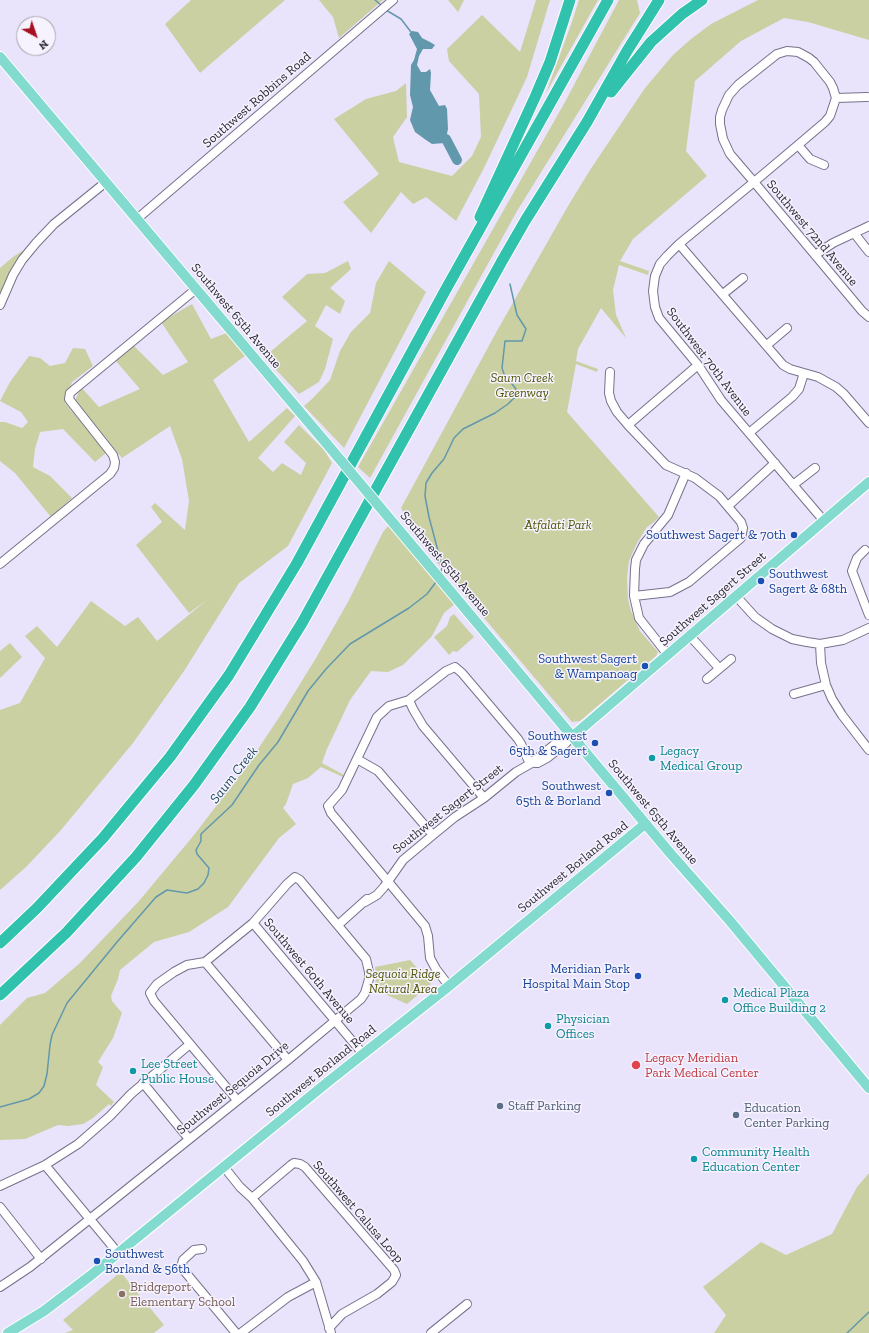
<!DOCTYPE html>
<style>
body{margin:0}
#map{position:relative;width:869px;height:1333px;overflow:hidden;background:#e9e3fb;font-family:"Zilla Slab",serif}
canvas{display:block}
.north{position:absolute;left:16px;top:16px;width:40px;height:40px;box-sizing:border-box;background:#f6f3ff;border:1px solid #a5a2ad;border-radius:50%;rotate:140deg;font-size:11px;font-weight:700;line-height:16px;text-align:center;color:#2b2833}
.north::after{content:'';display:block;margin:auto;width:14px;height:18px;background:#a71021;clip-path:polygon(50% 0,100% 100%,50% 72%,0 100%)}
</style>
<div id="map">
<canvas width="869" height="1333"></canvas>
<div class="north">N</div>
</div>
<script>
const c = document.querySelector('canvas').getContext('2d');
c.lineJoin = 'round';
function fillPath(path, color) {
  c.fillStyle = color;
  c.fill(path, 'evenodd');
}
function shape(rows) {
  const path = new Path2D();
  for (const r of rows) {
    path.moveTo(r[0], r[1]);
    for (let i = 2; i < r.length; i += 2) path.lineTo(r[i], r[i + 1]);
  }
  return path;
}
function trace(path, color, width, dash) {
  c.strokeStyle = color;
  c.lineWidth = width;
  c.lineCap = dash ? 'butt' : 'round';
  c.setLineDash(dash || []);
  c.stroke(path);
}
function label(font, color, halo, rows, align = 'center') {
  c.font = font + ' "Zilla Slab",serif';
  c.lineWidth = 3;
  c.setLineDash([]);
  c.textBaseline = 'middle';
  c.strokeStyle = halo;
  c.fillStyle = color;
  for (const [text, x, y, turn = 0] of rows) {
    c.save();
    c.translate(x, y);
    c.rotate((+turn || 0) * Math.PI / 180);
    c.textAlign = isNaN(turn) ? turn : align;
    if (halo) c.strokeText(text, 0, 0);
    c.fillText(text, 0, 0);
    c.restore();
  }
}
const green = shape([
 [191,0,285,0,200,73,165,24],
 [319,0,383,0,339,38,333,17],
 [448,0,464,0,458,12],
 [536,0,550,0,527,77,484,168,456,221,426,197,413,204,401,192,371,233,343,202,379,174,334,119,366,99,396,91,406,83,407,117,393,137,399,162,452,176,472,156,481,137,479,94,449,61,447,49,482,15,520,52],
 [579,0,598,0,546,93,572,22],
 [619,0,637,0,640,13,517,211,370,478,358,467,565,102],
 [758,0,869,0,869,40,808,22,784,18,741,41,695,81,686,151,707,176,633,239,620,261,649,271,648,275,619,265,613,290,616,315,626,338,601,308,578,349,576,361,598,369,597,372,576,364,567,412,659,517,654,522,647,527,637,543,629,561,627,577,628,599,631,611,640,631,658,652,656,656,580,721,572,722,430,554,401,508,498,329,568,206,590,170,645,88,673,55,691,39,711,24],
 [30,246,0,296,0,268,13,257],
 [348,261,351,269,330,288,345,301,340,314,326,305,315,326,333,339,325,369,319,382,299,394,264,357,307,321,282,297,307,274,325,273],
 [389,261,426,292,344,448,304,406,312,399,330,380,340,351,351,332,370,313,376,283],
 [192,304,211,339,229,332,246,355,213,380,249,442,287,408,295,416,258,458,273,472,282,463,301,475,306,463,284,442,299,425,324,450,332,463,288,546,239,583,184,671,133,743,61,830,26,867,0,890,0,710,20,703,45,658,25,636,37,626,57,647,91,601,125,626,138,617,157,641,207,600,189,613,136,545,162,522,151,507,155,503,185,530,189,501,182,459,170,426,122,458,74,403,81,387,99,407,140,389,115,360,133,345,163,375,188,362,161,322],
 [73,348,85,349,93,366,72,382,65,403,107,452,95,462,63,429,40,432,35,449,33,467,50,476,72,498,51,517,15,473,0,461,0,422,5,422,22,428,28,422,21,412,0,401,10,382,29,356,40,358,50,366,65,363],
 [388,526,456,603,444,613,432,636,403,665,388,672,371,671,350,700,327,749,322,763,344,775,343,777,321,767,308,778,293,784,286,804,283,808,296,824,279,838,228,907,189,932,154,942,120,970,118,979,111,996,112,1001,122,1013,113,1038,98,1062,103,1067,96,1085,114,1102,113,1103,111,1106,109,1104,93,1118,83,1124,68,1126,58,1125,25,1139,0,1140,0,1025,27,998,45,993,80,963,139,901,194,835,246,767,282,713,316,658,348,602,383,532],
 [454,614,474,637,457,652,453,651,449,655,434,637,447,626,450,617],
 [10,643,22,657,0,678,0,651],
 [410,960,431,984,407,1004,374,989,376,978,375,967],
 [869,1173,869,1333,714,1333,726,1315,703,1287,761,1242,786,1255,832,1234,857,1187],
 [117,1275,123,1275,164,1325,154,1333,65,1333,73,1330,63,1320]
]);
const water = shape([
 [412,31,418,32,422,38,430,42,435,45,432,49,423,49,419,56,417,65,421,72,426,72,430,69,431,73,430,90,439,106,445,105,447,109,448,129,445,143,432,144,426,140,415,132,410,120,413,107,410,95,411,65,414,60,417,49,409,34]
]);
const stream = shape([
 [375,0,382,6],
 [386,10,401,19,411,32],
 [441,573,442,566,429,517,425,496,426,483,432,473,444,459,454,438,463,429,495,413,508,404,515,397,516,389,504,374,502,368,505,341,522,341,526,329,517,315,510,284],
 [0,1107,29,1099,39,1093,44,1086,47,1074,50,1045,52,1035,67,1003,117,942,156,897,167,890,187,893,198,889,204,883,208,875,209,868,197,854,196,850,201,841,201,834,232,805,259,765,278,742,308,691,326,669,350,644,409,608,427,594,436,582],
 [847,1333,869,1312]
]);
const river = shape([
 [446,139,457,160]
]);
const minor = shape([
 [836,98,867,97],
 [798,145,810,159,824,165],
 [137,219,393,0],
 [854,233,869,252],
 [679,244,783,365,790,369,818,377,836,387,844,394,869,423],
 [815,255,833,243,869,226],
 [723,294,743,278],
 [0,305,13,275,22,260,36,243,54,224,106,182],
 [767,345,787,328],
 [610,372,609,393,611,401,617,412,628,425,666,465,695,478,719,496,741,522,743,528,741,538,689,582,670,592,634,596],
 [628,425,698,365],
 [749,433,792,397,799,389,804,373],
 [793,485,815,468],
 [728,506,775,463],
 [824,521,721,400,698,365,659,318,655,307,653,291,655,276,660,264,667,256,679,244,754,182,798,145,825,122,830,116,836,98,833,88,830,82,814,62,809,58,798,52,787,51,777,54,738,85,729,95,722,110,720,117,720,124,723,139,730,154,754,182,862,311,869,317],
 [865,550,857,558,852,571,869,615],
 [0,564,110,474,114,468,115,462,113,455,72,403,69,399,70,393,196,289],
 [736,596,755,617,772,629,792,639,807,642,820,644,843,640,869,628],
 [690,636,719,668],
 [820,644,821,663,826,685,832,699,842,715,869,750],
 [668,655,639,618,634,596,635,569,636,560,644,544,668,515,686,473],
 [707,679,731,659],
 [794,694,826,685],
 [409,700,413,709,423,726,484,798],
 [357,759,378,771,433,835],
 [535,763,538,763,547,758,566,743,573,736],
 [365,902,377,895,384,887,403,860,433,835,455,817,484,798,516,772,530,764,563,738,573,736],
 [253,923,363,1054],
 [338,925,367,899],
 [205,962,288,1060],
 [449,986,436,969,430,958,428,936,425,926,331,813,328,806,342,790,377,717,389,706,409,700,446,671,455,667,462,673,518,739,521,744,530,764],
 [143,1083,189,1139],
 [45,1165,118,1253],
 [224,1167,240,1187,252,1198,303,1261,316,1282,331,1333],
 [0,1186,45,1165,78,1144,110,1116,131,1094,190,1044],
 [252,1198,291,1165,294,1163,300,1164,305,1167,394,1270,396,1275,392,1282,377,1294,342,1314,329,1328],
 [0,1207,41,1259],
 [202,1249,194,1250,183,1260,181,1267,236,1333],
 [0,1287,30,1267,288,1060,361,999,365,993,369,979,369,972,366,959,300,880,295,877,287,884,253,923,205,962,187,965,174,972,157,984,150,993,154,1001,237,1100],
 [241,1333,288,1297,316,1282],
 [431,1333,467,1304]
]);
const major = shape([
 [0,57,327,444],
 [384,512,670,853,730,921,869,1088],
 [573,736,869,482],
 [8,1333,44,1311,90,1276,329,1081,449,986,645,824]
]);
const highway = shape([
 [611,92,651,42,682,14,702,0],
 [480,217,536,95,550,62,570,0],
 [0,943,37,908,103,838,170,757,229,675,297,563,446,289,608,0],
 [0,995,66,933,136,857,194,785,250,707,302,623,502,261,525,221,587,122,627,51,659,0]
]);
const majorBridge = shape([
 [327,444,384,512]
]);
const markers = [
 [794,535,4,"#1a4fb4"],
 [761,581,4,"#1a4fb4"],
 [645,666,4,"#1a4fb4"],
 [595,743,4,"#1a4fb4"],
 [652,758,4,"#0f9aa8"],
 [609,793,4,"#1a4fb4"],
 [638,976,4,"#1a4fb4"],
 [725,1000,4,"#0f9aa8"],
 [548,1026,4,"#0f9aa8"],
 [636,1065,5,"#e0444e"],
 [133,1071,4,"#0f9aa8"],
 [500,1106,4,"#5c6f8a"],
 [736,1115,4,"#5c6f8a"],
 [694,1159,4,"#0f9aa8"],
 [97,1261,4,"#1a4fb4"],
 [122,1294,4,"#8d6e63"]
];
const streetNames = [
 ["Southwest Robbins Road",257,100,-41],
 ["Southwest 72nd Avenue",812,233,50],
 ["Southwest 65th Avenue",236,316,50],
 ["Southwest 70th Avenue",709,362,53],
 ["Southwest 65th Avenue",445,564,50],
 ["Southwest Sagert Street",713,599,-41],
 ["Southwest Sagert Street",448,809,-38],
 ["Southwest 65th Avenue",653,812,50],
 ["Southwest Borland Road",573,867,-39],
 ["Southwest 60th Avenue",309,971,50],
 ["Southwest Borland Road",321,1071,-39],
 ["Southwest Sequoia Drive",233,1088,-39],
 ["Southwest Calusa Loop",358,1212,49]
];
const parkNames = [
 ["Saum Creek",522,378],
 ["Greenway",522,393],
 ["Atfalati Park",558,525],
 ["Sequoia Ridge",403,974],
 ["Natural Area",403,989]
];
const transitNames = [
 ["Southwest Sagert & 70th",786,535],
 ["Southwest",769,574,"left"],
 ["Sagert & 68th",769,589,"left"],
 ["Southwest Sagert",637,659],
 ["& Wampanoag",637,674],
 ["Southwest",587,736],
 ["65th & Sagert",587,751],
 ["Southwest",601,786],
 ["65th & Borland",601,801],
 ["Meridian Park",630,969],
 ["Hospital Main Stop",630,984],
 ["Southwest",105,1254,"left"],
 ["Borland & 56th",105,1269,"left"]
];
const cultureNames = [
 ["Legacy",660,751],
 ["Medical Group",660,766],
 ["Medical Plaza",733,993],
 ["Office Building 2",733,1008],
 ["Physician",556,1019],
 ["Offices",556,1034],
 ["Lee Street",141,1064],
 ["Public House",141,1079],
 ["Community Health",702,1152],
 ["Education Center",702,1167]
];
const healthNames = [
 ["Legacy Meridian",645,1058],
 ["Park Medical Center",645,1073]
];
const serviceNames = [
 ["Staff Parking",508,1106],
 ["Education",744,1108],
 ["Center Parking",744,1123]
];
const educationNames = [
 ["Bridgeport",130,1287],
 ["Elementary School",130,1302]
];
const waterNames = [
 ["Saum Creek",234,775,-52]
];
fillPath(green, '#cbd0a3');
fillPath(water, '#6298ab');
trace(stream, '#6298ab', 1.5);
trace(river, '#6298ab', 10);
trace(minor, '#78718b', 10);
trace(major, '#fff', 12);
trace(highway, '#fff', 13);
trace(minor, '#fff', 8);
trace(major, '#83dace', 10);
trace(highway, '#30c2ad', 11);
trace(majorBridge, '#fff', 12, []);
trace(majorBridge, '#83dace', 10);
for (const [x, y, r, color] of markers) {
  const dot = new Path2D();
  dot.arc(x, y, r, 0, 2 * Math.PI);
  c.fillStyle = color;
  c.fill(dot);
  trace(dot, '#f6f3ff', 1.5);
}
label('13px', '#2b2833', '#f6f3ff', streetNames);
label('italic 13px', '#505505', '#f6f3ff', parkNames);
label('13px', '#164399', '#f6f3ff', transitNames, 'right');
label('13px', '#0d838f', '#f6f3ff', cultureNames, 'left');
label('13px', '#be3a42', '#f6f3ff', healthNames, 'left');
label('13px', '#4e5e75', '#f6f3ff', serviceNames, 'left');
label('13px', '#785e54', '#f6f3ff', educationNames, 'left');
label('italic 14px', '#1c4a5a', '#f6f3ff', waterNames);
</script>
